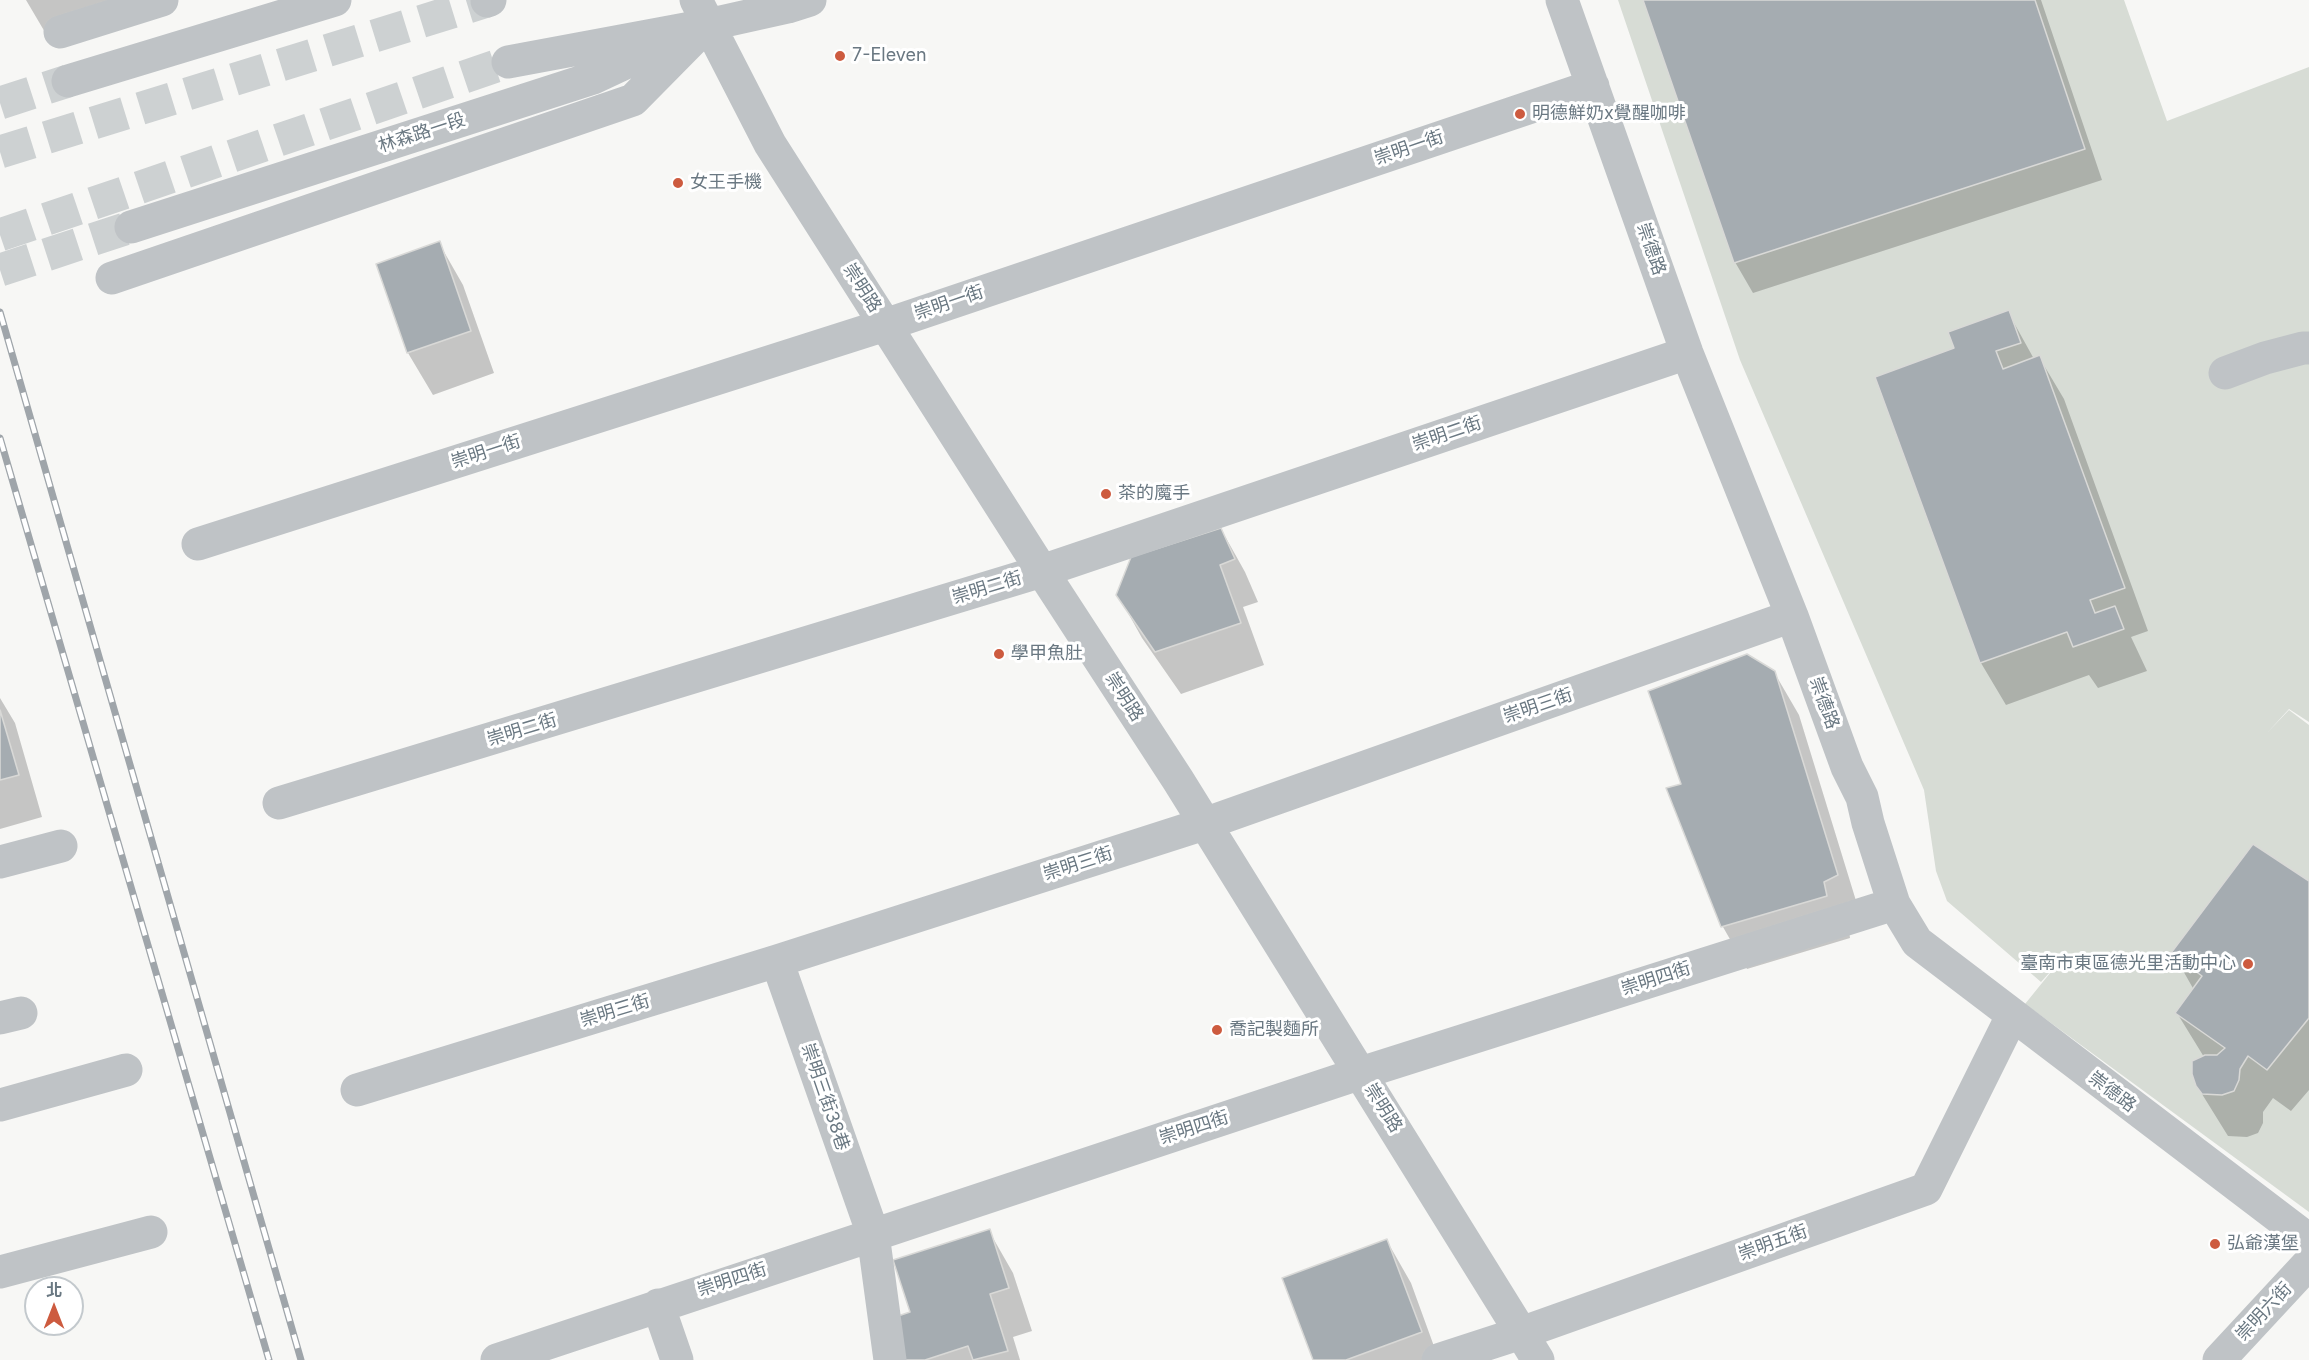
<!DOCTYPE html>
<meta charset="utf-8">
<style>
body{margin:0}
#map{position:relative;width:2309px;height:1360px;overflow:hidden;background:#f7f7f5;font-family:Inter,"Noto Sans TC",sans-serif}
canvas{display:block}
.north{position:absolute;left:24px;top:1276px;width:60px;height:60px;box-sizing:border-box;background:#fff;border:2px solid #c3c9cd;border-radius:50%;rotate:0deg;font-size:16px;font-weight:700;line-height:24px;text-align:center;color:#6a7882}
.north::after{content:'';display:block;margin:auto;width:21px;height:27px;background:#cd5b3f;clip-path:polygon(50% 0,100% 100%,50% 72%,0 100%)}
</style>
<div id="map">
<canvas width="2309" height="1360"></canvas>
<div class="north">北</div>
</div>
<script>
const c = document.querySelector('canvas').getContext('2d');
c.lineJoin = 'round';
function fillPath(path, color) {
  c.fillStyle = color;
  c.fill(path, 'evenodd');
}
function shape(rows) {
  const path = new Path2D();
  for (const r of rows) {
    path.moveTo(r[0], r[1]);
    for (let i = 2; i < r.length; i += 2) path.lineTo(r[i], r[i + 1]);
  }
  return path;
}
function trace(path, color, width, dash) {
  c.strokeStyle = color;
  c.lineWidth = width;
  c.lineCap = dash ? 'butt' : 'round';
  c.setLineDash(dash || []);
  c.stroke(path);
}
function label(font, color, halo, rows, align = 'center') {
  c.font = font + ' Inter,"Noto Sans TC",sans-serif';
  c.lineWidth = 6;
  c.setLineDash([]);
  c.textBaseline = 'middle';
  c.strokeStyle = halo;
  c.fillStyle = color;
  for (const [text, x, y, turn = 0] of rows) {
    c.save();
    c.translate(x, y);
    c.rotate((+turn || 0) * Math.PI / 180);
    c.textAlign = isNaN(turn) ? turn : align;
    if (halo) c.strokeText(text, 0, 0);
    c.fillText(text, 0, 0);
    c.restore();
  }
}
const green = shape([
 [1618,0,2124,0,2167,121,2309,67,2309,722,2289,709,2267,733,2289,710,2309,725,2309,1212,2025,1004,2059,962,2041,982,1947,901,1936,871,1924,790,1740,360]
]);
const shadow = shape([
 [26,0,164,0,49,39],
 [1644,0,2041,0,2102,180,1753,293,1735,262],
 [439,243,463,285,494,373,433,395,408,353,378,265],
 [2008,312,2034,359,2039,357,2064,399,2148,631,2131,637,2147,671,2098,688,2089,675,2006,705,1981,663,1877,378,1956,349],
 [1221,529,1245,572,1258,602,1243,607,1264,665,1181,694,1142,638,1118,595],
 [1774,672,1799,715,1861,917,1848,924,1850,938,1747,969,1723,927,1668,789,1683,785],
 [0,698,15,723,42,817,0,829],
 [2309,883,2309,1090,2291,1111,2273,1098,2263,1112,2263,1123,2258,1133,2247,1137,2228,1136,2197,1086,2204,1057,2177,1013,2194,990,2173,953],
 [989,1231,1013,1273,1032,1331,1013,1337,1020,1360,907,1360,912,1313],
 [1387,1241,1411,1283,1439,1360,1314,1360]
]);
const building = shape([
 [1643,0,2035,0,2085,149,1734,263,1643,0],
 [440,241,471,331,407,353,376,264,440,241],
 [2009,310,2021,343,1996,351,2003,369,2040,355,2125,588,2090,600,2095,613,2115,606,2124,629,2073,647,2067,632,1980,663,1875,377,1954,348,1948,332,2009,310],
 [1221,528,1235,559,1220,565,1241,623,1155,652,1116,595,1131,557,1221,528],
 [1747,654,1775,671,1838,875,1824,882,1827,896,1721,927,1666,788,1681,784,1648,691,1747,654],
 [0,710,19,775,0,780,0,710],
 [2253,844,2309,881,2309,1018,2267,1070,2248,1056,2240,1069,2239,1080,2234,1091,2222,1095,2202,1094,2196,1086,2192,1074,2192,1061,2205,1055,2217,1055,2225,1048,2175,1013,2202,976,2171,953,2253,844],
 [990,1229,1009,1288,990,1294,1008,1351,973,1360,968,1346,925,1360,905,1360,892,1318,910,1312,893,1260,990,1229],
 [1387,1239,1422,1332,1346,1360,1313,1360,1282,1278,1387,1239]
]);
const minorTunnel = shape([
 [0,103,68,81],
 [0,152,487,1],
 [0,235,508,62],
 [0,270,131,227]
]);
const minor = shape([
 [696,0,770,144,1042,571,1178,780,1538,1360],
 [1562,0,1687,353,1792,616,1847,767,1862,797,1868,823,1894,904,1917,942,2309,1240],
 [487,1,490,0],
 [60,32,162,0],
 [508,62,707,25,788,7,810,0],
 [68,81,335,0],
 [131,227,593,78,689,33],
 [112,278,633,100,707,25],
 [2225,373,2265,358,2303,348,2309,348],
 [198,544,885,325,1593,86],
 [279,803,1042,571,1687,353],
 [0,862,61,846],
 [777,961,873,1234,890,1360],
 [0,1018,21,1013],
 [357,1090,777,961,1204,824,1792,616],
 [0,1105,126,1070],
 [0,1272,151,1232],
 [658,1305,677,1360],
 [497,1360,1361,1073,1894,904],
 [1438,1360,1521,1333,1926,1189,2012,1016],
 [2219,1360,2309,1263]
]);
const rail = shape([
 [0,312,301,1360],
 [0,438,269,1360]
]);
const markers = [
 [840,56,6,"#cd5b3f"],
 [1520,114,6,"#cd5b3f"],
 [678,183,6,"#cd5b3f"],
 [1106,494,6,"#cd5b3f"],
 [999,654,6,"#cd5b3f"],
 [2248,964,6,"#cd5b3f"],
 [1217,1030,6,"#cd5b3f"],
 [2215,1244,6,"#cd5b3f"]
];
const poiNames = [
 ["7-Eleven",852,56],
 ["明德鮮奶x覺醒咖啡",1532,114],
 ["女王手機",690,183],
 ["茶的魔手",1118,494],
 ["學甲魚肚",1011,654],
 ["臺南市東區德光里活動中心",2236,964,"right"],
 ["喬記製麵所",1229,1030],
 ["弘爺漢堡",2227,1244]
];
const streetNames = [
 ["林森路一段",422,133,-18],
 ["崇明一街",1409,148,-19],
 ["崇德路",1651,249,71],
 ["崇明路",862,288,57],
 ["崇明一街",949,303,-19],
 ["崇明二街",1447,434,-19],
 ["崇明一街",486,452,-18],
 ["崇明二街",987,588,-17],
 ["崇明路",1124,697,57],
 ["崇德路",1824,703,70],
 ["崇明三街",1538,706,-19],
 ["崇明二街",522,730,-17],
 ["崇明三街",1078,864,-18],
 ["崇明四街",1656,979,-18],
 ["崇明三街",615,1011,-17],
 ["崇德路",2112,1092,37],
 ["崇明三街38巷",825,1097,71],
 ["崇明路",1383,1108,58],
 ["崇明四街",1194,1128,-18],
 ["崇明五街",1773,1243,-20],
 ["崇明四街",732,1280,-18],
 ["崇明六街",2264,1312,-47]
];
fillPath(green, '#d7dcd5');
fillPath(shadow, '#0003');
fillPath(building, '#a5acb1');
trace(building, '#d9d9d7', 1.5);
trace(minorTunnel, '#cdd1d2', 33, [33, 16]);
trace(minor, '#bfc3c6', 33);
trace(rail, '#9fa5aa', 7);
trace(rail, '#fff', 4.5, [14]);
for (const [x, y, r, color] of markers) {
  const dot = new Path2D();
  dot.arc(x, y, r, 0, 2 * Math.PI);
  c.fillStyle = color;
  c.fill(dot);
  trace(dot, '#fff', 2);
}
label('18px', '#6a7882', '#fff', poiNames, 'left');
label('18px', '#6a7882', '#fff', streetNames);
</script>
